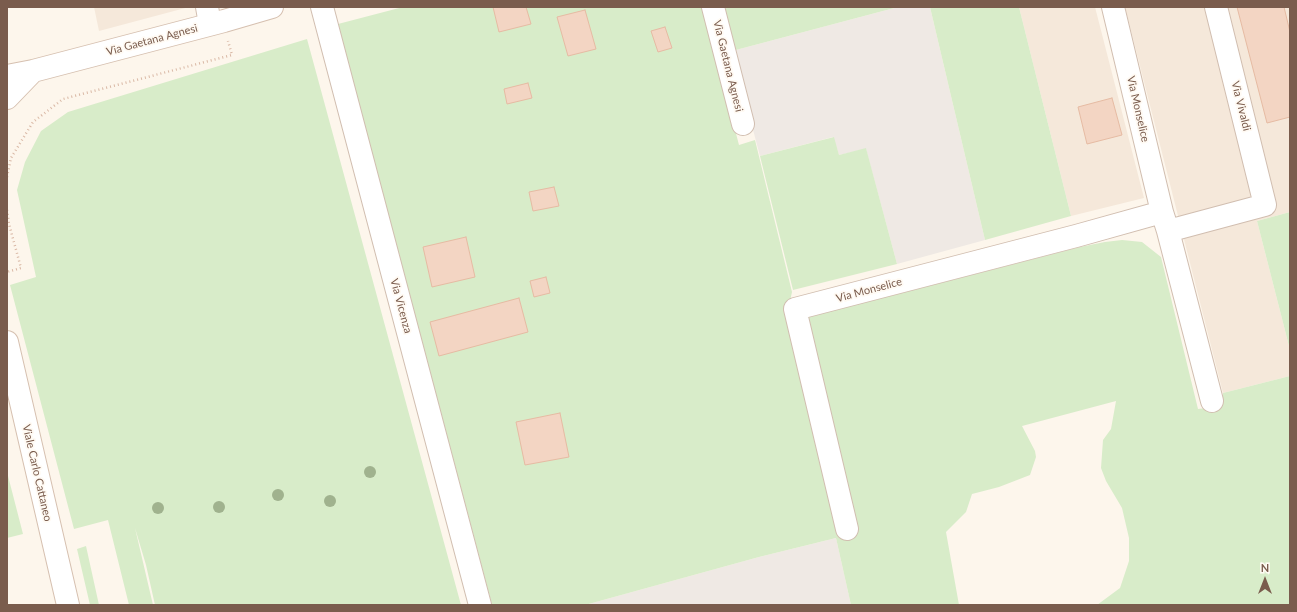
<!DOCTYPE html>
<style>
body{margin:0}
#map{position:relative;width:1297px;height:612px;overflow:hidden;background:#fdf6ec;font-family:Lato,sans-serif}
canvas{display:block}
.frame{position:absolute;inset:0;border:8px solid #7a5c4d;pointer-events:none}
.north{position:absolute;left:1245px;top:560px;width:40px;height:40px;-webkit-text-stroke:3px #fffaf3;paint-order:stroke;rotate:0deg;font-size:11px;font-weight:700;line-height:16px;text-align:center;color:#7a5c4d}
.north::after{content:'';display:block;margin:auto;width:14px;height:18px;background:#7a5c4d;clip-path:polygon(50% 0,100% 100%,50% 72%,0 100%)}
</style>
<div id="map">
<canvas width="1297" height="612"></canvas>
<div class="frame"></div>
<div class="north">N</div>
</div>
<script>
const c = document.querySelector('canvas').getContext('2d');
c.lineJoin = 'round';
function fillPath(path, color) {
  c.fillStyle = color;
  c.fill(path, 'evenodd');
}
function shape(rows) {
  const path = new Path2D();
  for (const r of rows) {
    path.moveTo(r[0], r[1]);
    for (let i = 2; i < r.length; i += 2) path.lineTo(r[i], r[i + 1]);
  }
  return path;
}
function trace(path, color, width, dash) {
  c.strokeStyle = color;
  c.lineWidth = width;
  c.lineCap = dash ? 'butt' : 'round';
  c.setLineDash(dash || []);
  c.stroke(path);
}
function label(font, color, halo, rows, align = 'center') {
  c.font = font + ' Lato,sans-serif';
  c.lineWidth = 3.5;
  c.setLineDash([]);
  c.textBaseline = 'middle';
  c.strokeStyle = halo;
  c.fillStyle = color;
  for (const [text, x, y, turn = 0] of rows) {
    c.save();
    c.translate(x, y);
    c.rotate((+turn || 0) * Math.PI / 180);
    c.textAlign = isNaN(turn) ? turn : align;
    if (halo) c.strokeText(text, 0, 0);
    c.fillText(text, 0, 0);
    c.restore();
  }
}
const residential = shape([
 [94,7,189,7,99,31],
 [1019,7,1095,7,1144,198,1071,216],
 [1125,7,1290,7,1290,212,1257,221,1290,350,1290,376,1223,393]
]);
const industrial = shape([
 [898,7,930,7,985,240,897,264,866,149,839,155,833,137,760,156,732,51],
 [836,538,851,605,585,605,759,557]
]);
const green = shape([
 [403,7,703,7,739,145,755,140,792,292,788,310,808,317,1080,247,1105,242,1122,240,1142,242,1161,257,1198,409,1215,407,1222,401,1223,393,1290,376,1290,605,1097,605,1120,588,1129,561,1129,538,1122,508,1106,481,1101,468,1103,440,1111,429,1116,401,1022,426,1035,451,1036,457,1030,475,999,487,972,494,966,512,946,532,959,605,851,605,836,538,759,557,585,605,492,605,338,24],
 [722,7,898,7,732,51],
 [930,7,1019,7,1071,216,985,240],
 [307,39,461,605,155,605,146,565,135,528,153,605,129,605,108,520,74,529,10,285,36,277,17,190,25,162,41,131,68,112],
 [834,137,839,155,866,148,897,264,793,290,760,156],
 [1290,212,1290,350,1257,221],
 [7,472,23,534,7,538],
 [86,546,99,605,90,605,77,549]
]);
const building = shape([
 [493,7,526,7,531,24,499,32,493,7],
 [1237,7,1284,7,1290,32,1290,117,1267,123,1237,7],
 [585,10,596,49,568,56,557,17,585,10],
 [665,27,672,48,658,52,651,31,665,27],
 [528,83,532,98,507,104,504,89,528,83],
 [1112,98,1122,135,1087,144,1078,107,1112,98],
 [554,187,559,206,533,211,529,192,554,187],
 [466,237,475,277,432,287,423,247,466,237],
 [546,277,550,293,534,297,530,281,546,277],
 [519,298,528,332,439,356,430,322,519,298],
 [560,413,569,457,525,465,516,422,560,413]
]);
const path = shape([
 [7,177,11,158,33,122,63,99,232,55,228,41],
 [7,210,9,224,21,268,7,272]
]);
const street = shape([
 [207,7,210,24],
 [322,7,480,605],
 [713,7,743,124],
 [1113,7,1162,212,1168,231,1212,401],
 [1168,231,1265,205,1216,7],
 [847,529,795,309,1076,236,1162,212]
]);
const secondary = shape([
 [7,76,33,71,224,21,272,7],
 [7,98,33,71],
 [7,342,68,605]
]);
const trees = [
 [370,472],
 [278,495],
 [330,501],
 [219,507],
 [158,508]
];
const streetNames = [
 ["Via Gaetana Agnesi",152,40,-15],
 ["Via Gaetana Agnesi",728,66,76],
 ["Via Vivaldi",1241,106,76],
 ["Via Monselice",1138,109,77],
 ["Via Monselice",869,290,-15],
 ["Via Vicenza",401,306,75],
 ["Viale Carlo Cattaneo",37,473,77]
];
fillPath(residential, '#f5e8da');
fillPath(industrial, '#efe9e4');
fillPath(green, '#d8ecc9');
fillPath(building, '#f3d5c3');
trace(building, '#e6bba3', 1);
trace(street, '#d1beb0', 24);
trace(secondary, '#d6c0b0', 24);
trace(path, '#d9b8a5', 2.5, [1, 3]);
trace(street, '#fff', 22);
trace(secondary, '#fff', 22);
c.fillStyle = '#a0b28e';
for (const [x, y] of trees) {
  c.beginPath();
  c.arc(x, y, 6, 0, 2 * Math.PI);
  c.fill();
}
label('11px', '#7a5c4d', '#fffaf3', streetNames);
</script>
